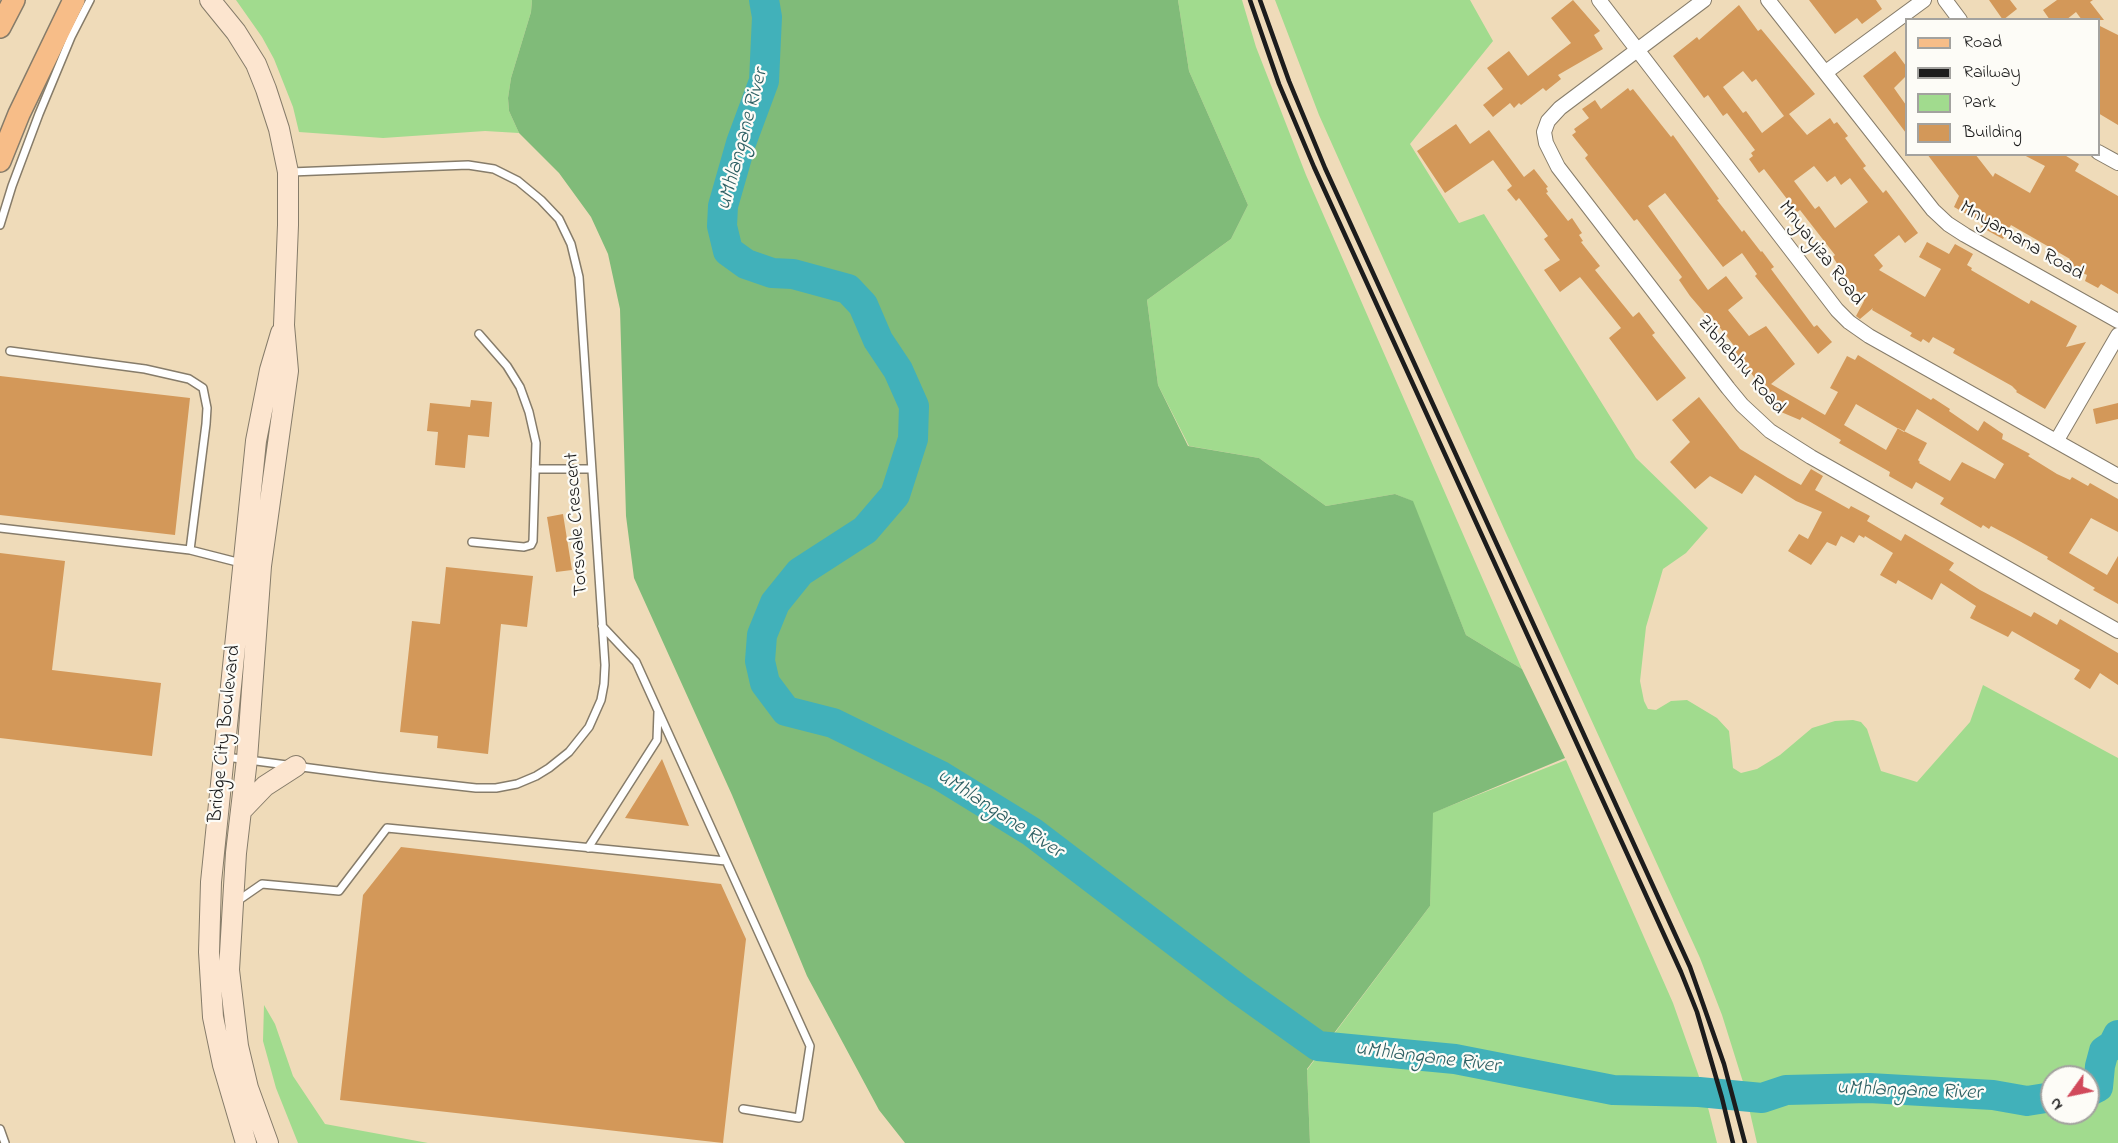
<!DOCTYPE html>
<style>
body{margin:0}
#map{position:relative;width:2118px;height:1143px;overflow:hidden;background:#efdbb9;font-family:"Indie Flower",sans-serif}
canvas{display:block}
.legend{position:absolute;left:1905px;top:18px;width:195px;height:138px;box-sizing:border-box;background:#fdfcf7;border:2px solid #a3a29f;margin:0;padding:8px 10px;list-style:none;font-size:18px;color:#1c1c1c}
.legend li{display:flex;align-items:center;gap:12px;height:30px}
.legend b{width:30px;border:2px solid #a3a29f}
.north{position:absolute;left:2040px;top:1065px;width:60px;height:60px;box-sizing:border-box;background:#fdfcf7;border:2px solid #a3a29f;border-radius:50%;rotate:237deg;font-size:16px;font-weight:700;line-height:24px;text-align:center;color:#1c1c1c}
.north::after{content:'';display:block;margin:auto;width:21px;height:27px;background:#d1495b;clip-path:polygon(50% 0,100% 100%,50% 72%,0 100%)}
</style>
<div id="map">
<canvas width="2118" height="1143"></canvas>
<ul class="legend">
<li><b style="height:8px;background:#f7bd88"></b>Road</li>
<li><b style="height:8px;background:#1c1c1c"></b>Railway</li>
<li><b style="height:16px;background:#a1db8e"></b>Park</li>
<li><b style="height:16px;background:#d39859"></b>Building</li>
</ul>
<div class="north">N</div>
</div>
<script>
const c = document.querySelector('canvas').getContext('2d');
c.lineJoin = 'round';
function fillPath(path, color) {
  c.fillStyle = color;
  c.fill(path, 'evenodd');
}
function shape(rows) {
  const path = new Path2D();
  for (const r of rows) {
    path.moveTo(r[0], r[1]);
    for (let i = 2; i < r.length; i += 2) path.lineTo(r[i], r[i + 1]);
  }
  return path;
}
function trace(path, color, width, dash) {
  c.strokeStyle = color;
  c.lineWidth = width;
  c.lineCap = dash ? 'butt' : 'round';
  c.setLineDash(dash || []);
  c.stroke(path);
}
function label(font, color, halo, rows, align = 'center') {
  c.font = font + ' "Indie Flower",sans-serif';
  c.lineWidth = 4.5;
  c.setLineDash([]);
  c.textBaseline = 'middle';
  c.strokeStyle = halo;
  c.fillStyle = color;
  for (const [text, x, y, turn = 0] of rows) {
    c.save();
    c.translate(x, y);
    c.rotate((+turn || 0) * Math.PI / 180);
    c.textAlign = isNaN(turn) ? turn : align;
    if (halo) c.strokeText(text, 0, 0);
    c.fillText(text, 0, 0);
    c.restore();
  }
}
const green = shape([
 [236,0,532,0,531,12,511,78,508,98,509,111,519,133,485,131,383,138,299,132,293,107,274,59,262,37],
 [1178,0,1242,0,1256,47,1306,175,1522,669,1466,635,1412,501,1395,494,1326,506,1259,458,1189,446,1158,385,1147,300,1231,239,1248,205,1189,71],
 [1275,0,1470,0,1493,41,1410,144,1459,223,1484,214,1636,458,1708,528,1686,553,1663,569,1646,627,1640,681,1644,701,1648,709,1656,710,1671,701,1687,700,1717,718,1729,731,1733,768,1741,773,1757,769,1780,755,1812,728,1835,721,1853,720,1861,722,1867,729,1881,771,1917,782,1970,722,1983,685,2118,758,2118,1143,1757,1143,1743,1082,1722,1015,1700,958,1506,533,1319,115],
 [2052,1077,2088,1077,2088,1113,2052,1113],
 [1566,760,1673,1003,1703,1088,1717,1143,1310,1143,1307,1070,1430,906,1432,813],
 [264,1005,275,1024,293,1076,325,1124,428,1143,298,1143,276,1088,263,1041]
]);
const forest = shape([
 [532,0,1178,0,1189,71,1248,205,1231,239,1147,300,1158,385,1188,446,1259,458,1326,506,1395,494,1413,501,1466,635,1522,669,1565,758,1433,813,1430,906,1307,1069,1310,1143,905,1143,879,1110,807,976,732,795,634,578,626,516,620,309,608,254,591,217,559,173,519,133,509,111,508,98,511,78,531,12]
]);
const river = shape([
 [764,0,767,17,764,81,741,143,723,206,722,226,728,251,746,264,772,273,793,274,848,289,863,305,878,340,898,370,914,406,913,439,895,495,865,530,800,572,775,603,762,635,760,661,765,683,786,711,833,723,941,776,1032,832,1238,989,1318,1046,1455,1059,1613,1090,1699,1092,1762,1098,1786,1090,1869,1088,1993,1095,2027,1101,2052,1097],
 [2088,1092,2098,1087,2100,1066,2104,1051,2113,1045,2118,1035]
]);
const building = shape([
 [1573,0,1600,31,1594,35,1603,49,1558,75,1561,79,1546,91,1543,88,1521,105,1519,103,1514,108,1510,103,1493,117,1483,105,1503,89,1487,68,1509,51,1528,76,1571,43,1551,18],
 [1809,0,1876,0,1882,9,1862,24,1857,18,1835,34],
 [1989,0,2010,0,2017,9,2003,20],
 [2057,0,2093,0,2090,2,2104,20,2082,20,2076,12,2066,20,2050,20,2043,10],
 [1739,5,1758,31,1761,29,1815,94,1789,114,1807,135,1830,118,1834,124,1837,122,1848,136,1845,138,1866,166,1863,168,1883,193,1886,190,1918,233,1905,243,1899,235,1874,255,1883,266,1879,270,1925,297,1941,269,1919,257,1927,242,1949,254,1955,244,1973,254,1967,265,1972,268,1971,270,2029,304,2031,300,2077,326,2066,347,2086,342,2045,409,2016,392,2017,391,2012,386,1953,353,1955,349,1933,337,1929,343,1923,339,1921,342,1910,336,1912,333,1872,310,1873,308,1860,319,1856,316,1864,301,1841,270,1833,257,1835,255,1800,210,1797,212,1764,169,1759,173,1749,159,1753,156,1751,153,1755,150,1727,113,1723,116,1708,95,1704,98,1673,56,1697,37,1699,40],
 [1743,71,1752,82,1756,79,1784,116,1762,133,1746,111,1743,113,1723,87],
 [1814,166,1827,182,1835,176,1841,185,1850,178,1868,202,1835,228,1819,206,1815,209,1794,181],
 [2098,25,2118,35,2118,125,2098,113],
 [1895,51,1906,66,1906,76,1894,88,1906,105,1906,133,1863,76],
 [1628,88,1630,91,1633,89,1671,137,1673,135,1719,199,1717,200,1742,232,1744,230,1761,252,1762,251,1774,267,1771,269,1814,327,1817,325,1832,342,1818,354,1755,276,1757,274,1742,253,1723,267,1665,193,1648,206,1708,290,1726,276,1743,298,1728,310,1749,336,1766,326,1795,364,1771,384,1825,415,1838,392,1830,388,1847,356,1855,360,1858,355,1931,400,1933,398,1950,409,1949,411,1978,431,1984,421,2003,434,2002,439,2030,454,2028,456,2057,474,2070,480,2072,477,2088,486,2090,483,2118,499,2118,532,2091,518,2069,553,2107,575,2118,556,2118,604,2093,590,2095,588,2047,559,2048,557,2014,538,1991,526,1989,529,1983,525,1981,528,1940,504,1944,498,1916,482,1912,489,1889,476,1890,472,1839,443,1841,440,1802,417,1800,420,1774,409,1775,407,1772,405,1774,403,1748,369,1747,370,1743,365,1741,368,1729,352,1735,347,1710,315,1708,317,1690,296,1679,280,1682,277,1637,219,1634,221,1591,166,1585,158,1588,155,1572,135,1576,132,1574,129,1589,118,1582,109,1595,100,1601,109],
 [1856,404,1904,432,1917,409,2004,464,1995,479,1962,462,1950,481,1919,463,1920,462,1918,460,1927,443,1898,428,1886,450,1844,425],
 [1456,124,1470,144,1489,130,1524,177,1534,169,1548,187,1546,188,1548,192,1546,193,1568,221,1572,218,1582,233,1579,235,1583,241,1581,242,1600,266,1595,270,1633,317,1639,312,1655,333,1652,335,1686,378,1657,401,1609,338,1621,328,1580,277,1560,292,1544,270,1560,260,1544,239,1548,236,1519,198,1516,201,1507,190,1512,186,1493,160,1445,193,1417,151],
 [1927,154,1975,154,1993,177,1995,173,2030,193,2045,166,2022,154,2063,154,2079,164,2075,171,2118,196,2118,294,2101,284,2098,288,2085,281,2087,275,2067,265,2070,259,2011,225,2003,239,1981,227,1983,223,1954,207,1959,196],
 [0,376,190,398,175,535,0,515],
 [1699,397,1740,449,1788,478,1801,485,1811,469,1823,476,1815,490,1849,509,1851,506,1870,516,1867,521,1901,541,1905,534,1954,563,1949,570,1980,590,2031,617,2034,612,2057,625,2060,619,2118,653,2118,685,2100,673,2090,689,2074,679,2080,670,2012,631,2008,637,1970,618,1976,606,1941,583,1932,600,1898,580,1896,584,1880,575,1893,553,1865,536,1864,538,1859,535,1854,543,1841,536,1836,546,1827,542,1811,565,1788,551,1799,534,1808,539,1822,512,1796,501,1755,475,1742,494,1710,476,1695,489,1670,462,1690,442,1672,420],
 [471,400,492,402,489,437,468,435,465,468,435,465,438,432,427,431,430,403,470,407],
 [2118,403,2118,419,2096,424,2093,409],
 [563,514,572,570,556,572,547,517],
 [0,553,65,561,52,670,161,683,152,756,0,738],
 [446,567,533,576,527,627,501,624,488,754,437,748,438,736,400,732,412,621,440,624],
 [662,759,689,826,625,818],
 [401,847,721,884,746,939,723,1143,340,1100,363,895]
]);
const lane = shape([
 [0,225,12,186,39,114,71,37,90,0],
 [10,351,145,369,189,379,203,388,207,408,206,424,190,550],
 [535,469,591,469],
 [0,528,190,550,241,563],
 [472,542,524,547,531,545,533,541,536,443,529,412,520,387,507,366,479,334],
 [602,626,636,662,810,1046,799,1118,743,1109],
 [226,757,378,777,476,788,496,788,517,784,536,776,549,768,569,752,589,727,601,700,604,684,605,665,579,277,571,244,559,219,541,200,518,181,494,169,468,165,291,172],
 [588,848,657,740,658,712],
 [236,902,262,884,339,891,387,828,726,861],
 [0,1129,5,1143]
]);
const street = shape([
 [1599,0,1837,310,1849,322,1869,336,2118,476],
 [1704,0,1560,108,1548,121,1544,132,1546,143,1558,167,1728,388,1742,405,1770,431,1811,457,2118,631],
 [1768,0,1933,210,1948,224,1965,235,2118,321],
 [1945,0,1960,20],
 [1826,72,1924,0],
 [2098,152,2118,163],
 [2057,440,2118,335]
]);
const secondary = shape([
 [210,0,236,32,256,64,266,89,279,129,288,172,288,225,284,325,288,371,261,566,247,759,236,853,229,970,238,1046,248,1088,268,1143],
 [241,811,265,786,296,766],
 [246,1143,223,1065,213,1017,209,952,211,882,256,441,270,370,281,333]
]);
const primary = shape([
 [0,27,14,0],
 [0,161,19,114,74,0]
]);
const rail = shape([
 [1250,0,1279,84,1314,167,1681,972,1697,1012,1722,1098,1733,1143],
 [1260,0,1289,81,1325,168,1690,967,1724,1064,1745,1143]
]);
const streetNames = [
 ["Mnyamana Road",2021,242,30],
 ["Mnyayiza Road",1820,254,52],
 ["Zibhebhu Road",1740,366,49],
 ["Torsvale Crescent",578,524,-94],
 ["Bridge City Boulevard",226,734,-84]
];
const waterNames = [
 ["uMhlangane River",744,140,-75],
 ["uMhlangane River",999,815,33],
 ["uMhlangane River",1427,1059,7],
 ["uMhlangane River",1909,1092,2]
];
fillPath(green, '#a1db8e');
fillPath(forest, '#80bb79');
trace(river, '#41b1ba', 30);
fillPath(building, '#d39859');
trace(lane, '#867c6a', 10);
trace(street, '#867c6a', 16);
trace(secondary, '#867c6a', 22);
trace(primary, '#867c6a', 24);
trace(lane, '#fff', 7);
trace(street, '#fff', 14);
trace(secondary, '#fce5cf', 20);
trace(primary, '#f7bd88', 21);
trace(rail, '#1c1c1c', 4.5);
label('20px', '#1c1c1c', '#fdfcf7', streetNames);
label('italic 21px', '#2d5f63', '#fdfcf7', waterNames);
</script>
